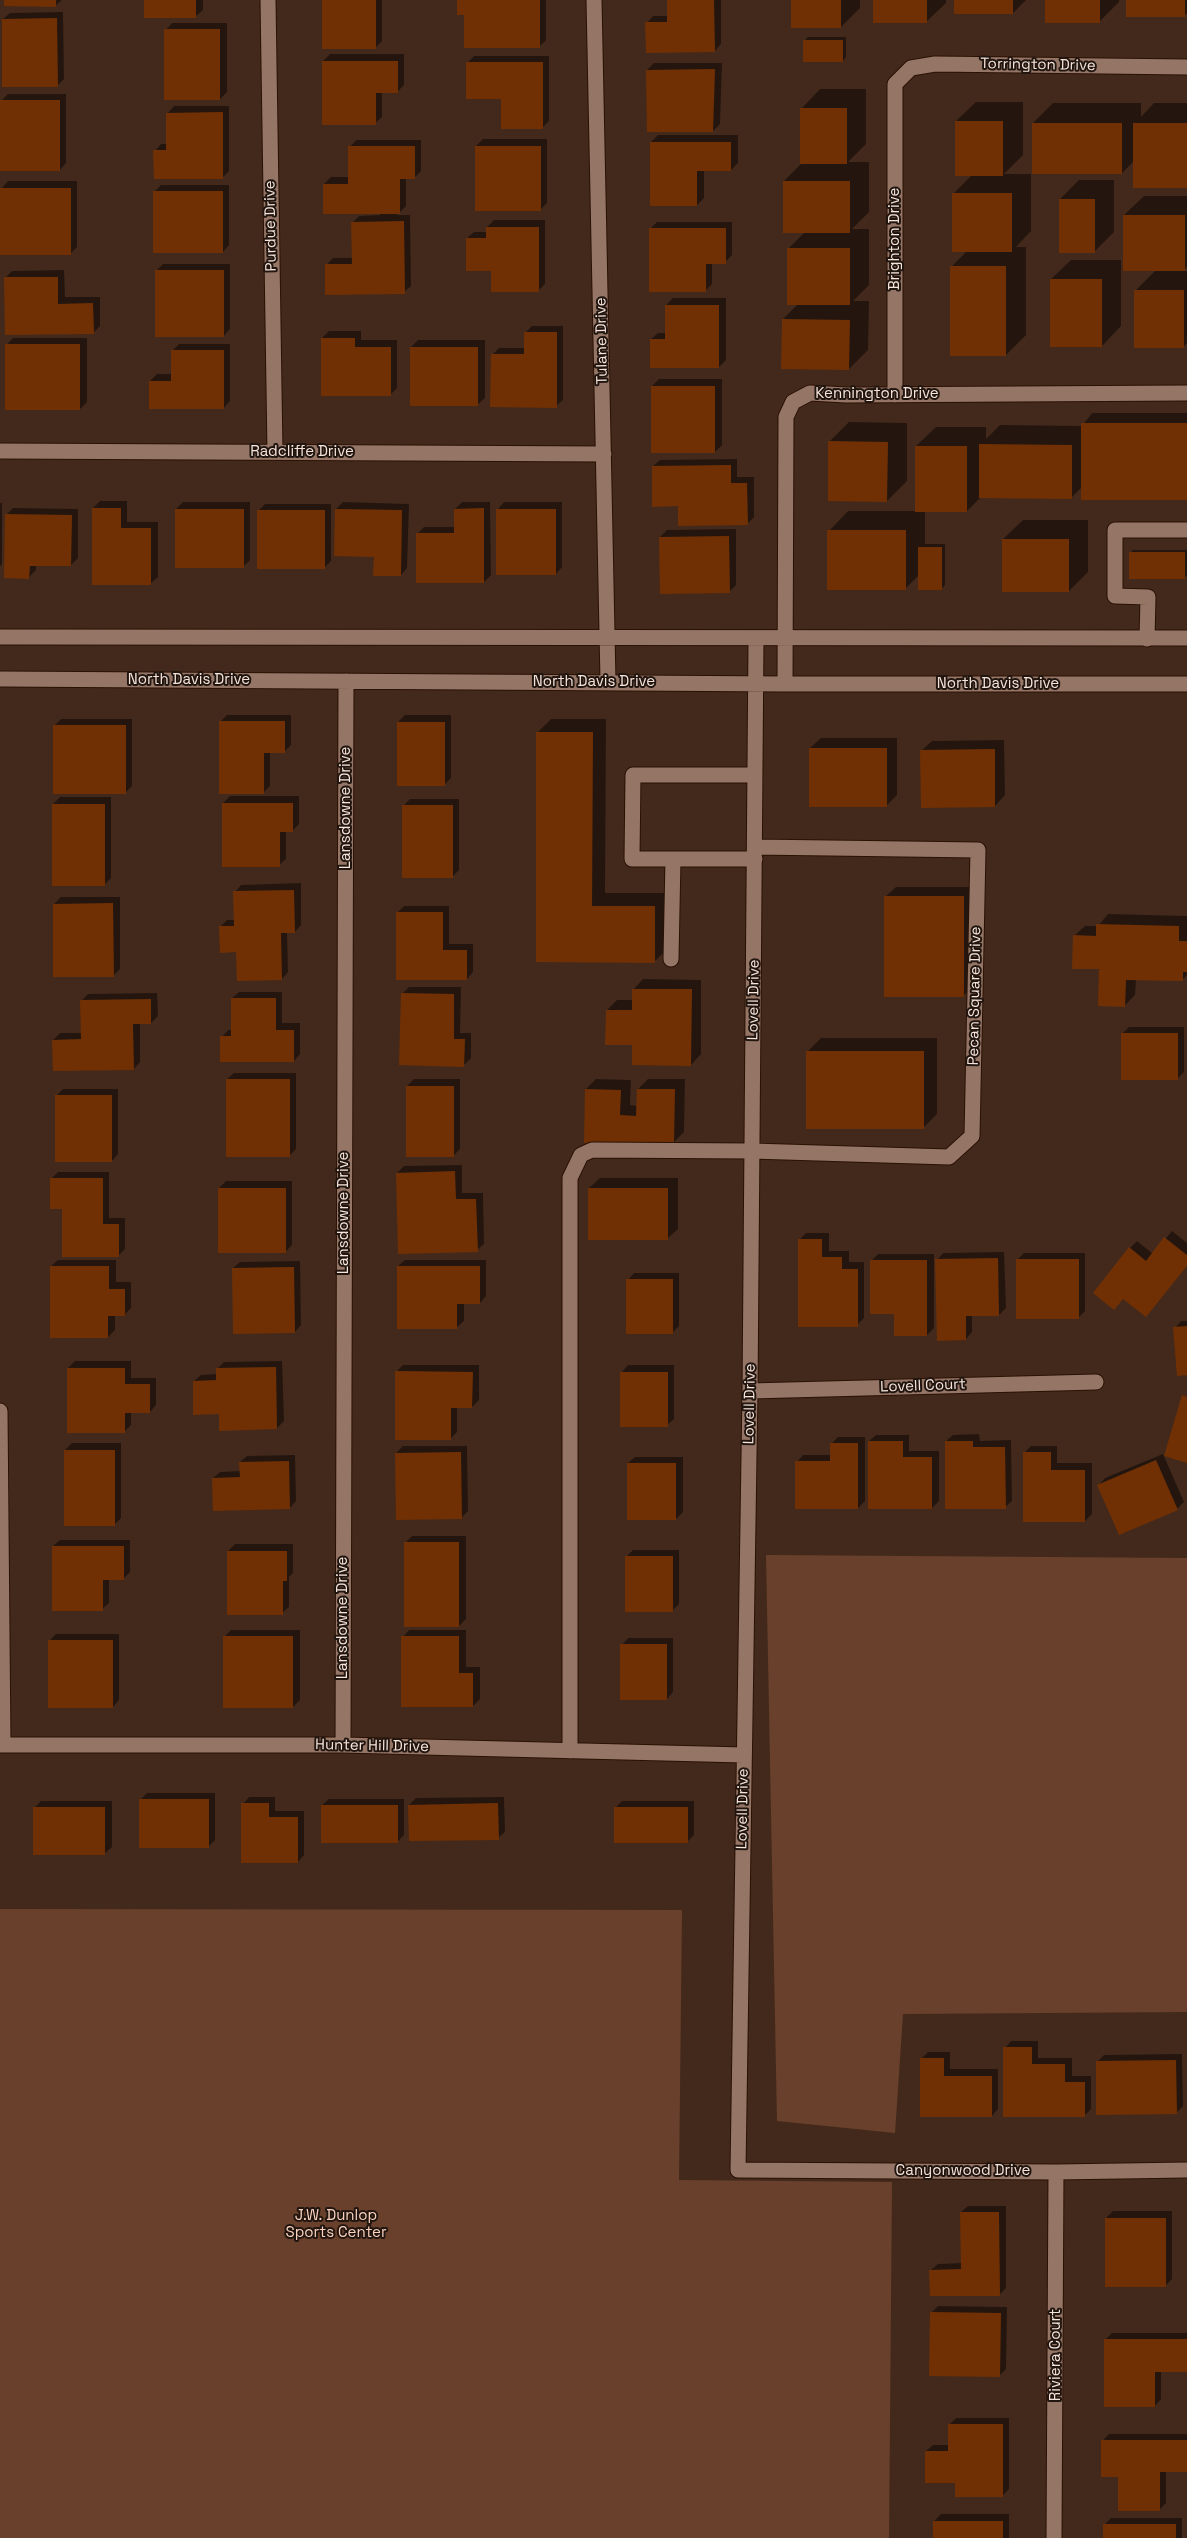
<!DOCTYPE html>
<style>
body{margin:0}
canvas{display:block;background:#43291b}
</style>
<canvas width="1187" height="2538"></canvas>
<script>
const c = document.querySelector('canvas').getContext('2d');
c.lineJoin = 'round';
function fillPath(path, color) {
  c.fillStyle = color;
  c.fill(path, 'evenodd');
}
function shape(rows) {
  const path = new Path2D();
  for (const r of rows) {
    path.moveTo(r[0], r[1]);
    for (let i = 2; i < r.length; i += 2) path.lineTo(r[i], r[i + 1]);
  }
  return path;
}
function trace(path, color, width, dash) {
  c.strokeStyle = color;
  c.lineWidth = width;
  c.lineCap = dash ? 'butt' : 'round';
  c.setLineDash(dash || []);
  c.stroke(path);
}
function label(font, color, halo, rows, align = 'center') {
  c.font = font + ' "Space Grotesk",sans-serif';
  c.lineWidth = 4;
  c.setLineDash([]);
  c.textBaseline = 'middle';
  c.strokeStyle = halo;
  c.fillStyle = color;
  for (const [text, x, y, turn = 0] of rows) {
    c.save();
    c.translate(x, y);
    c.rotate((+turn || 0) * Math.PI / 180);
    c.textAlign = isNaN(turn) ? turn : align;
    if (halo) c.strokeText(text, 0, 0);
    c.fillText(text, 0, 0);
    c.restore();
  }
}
const green = shape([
 [766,1555,1187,1558,1187,2012,903,2014,895,2133,777,2121],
 [0,1909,682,1910,679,2180,892,2182,889,2538,0,2538]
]);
const shadow = shape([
 [6,0,62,0,55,6],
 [145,0,203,0,203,10,196,16],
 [323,0,382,0,382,41,375,48],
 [459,0,546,0,546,40,539,47,465,14],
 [668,0,721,0,721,44,715,51,647,23,653,16,668,16],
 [792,0,860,0,860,8,841,27],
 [874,0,946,0,946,3,926,22],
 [956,0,1026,0,1013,13],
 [1046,0,1119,0,1119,2,1100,21],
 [1127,0,1187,0,1187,13,1184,16],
 [63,12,64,79,57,86,3,19,10,13],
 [172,23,227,23,227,92,220,99,166,30],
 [808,37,846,37,846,57,843,61,805,40],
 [330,54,404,54,404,85,397,92,382,92,382,117,375,123,323,61],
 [474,56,549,56,549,121,542,128,502,97,467,63],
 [654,63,722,63,720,124,713,131,647,70],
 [820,89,866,89,866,144,848,162,869,162,869,212,852,229,869,229,869,285,853,301,869,301,868,350,849,369,783,319,798,304,788,249,805,232,784,181,801,164,801,109],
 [8,94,66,94,66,163,60,170,2,100],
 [976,102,1023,102,1023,155,1004,174,1031,174,1031,231,1016,247,1026,247,1026,335,1006,355,952,266,967,251,953,194,972,175,956,121],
 [1053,103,1141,103,1141,117,1154,103,1187,103,1187,186,1135,160,1122,173,1033,123],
 [174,106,229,106,229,171,222,178,155,151,161,144,168,144,168,113],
 [658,135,738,135,738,163,731,170,704,170,704,198,697,205,651,142],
 [483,139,547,139,547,203,540,210,476,146],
 [356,140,421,140,421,171,414,178,406,178,406,206,397,215,410,215,411,286,404,292,326,265,333,258,353,258,353,222,359,216,380,215,380,213,324,184,331,177,350,177,350,147],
 [1079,180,1114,180,1114,232,1094,252,1060,199],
 [8,181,77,181,77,247,70,254,2,188],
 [161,185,229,185,229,245,223,252,154,192],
 [1144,196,1187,196,1187,267,1183,271,1187,271,1187,343,1183,347,1135,291,1156,270,1124,215],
 [494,220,545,220,545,284,538,291,493,270,467,238,474,232,487,232,487,227],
 [657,222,732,222,732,255,725,262,712,262,712,284,705,291,650,229],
 [1071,260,1121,260,1121,326,1102,346,1051,279],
 [163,264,230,264,230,329,224,336,156,271],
 [64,270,65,297,100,297,100,326,93,333,5,278,12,271],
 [673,298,726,298,726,360,719,367,651,339,658,333,666,333,666,305],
 [532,326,563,326,563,400,556,406,492,355,499,348,525,348,525,333],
 [329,331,361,331,361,340,397,340,397,388,390,395,322,338],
 [13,338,87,338,87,402,80,409,6,345],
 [418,340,485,340,485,398,478,404,411,347],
 [179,344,230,344,230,401,224,408,150,381,157,374,172,374,172,351],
 [659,379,722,379,722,445,715,452,652,386],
 [1092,413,1187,413,1187,498,1082,487,1071,498,981,497,967,511,925,511,925,544,945,544,945,585,942,588,919,575,905,589,829,531,848,511,916,511,916,446,936,427,986,427,986,439,1000,425,1082,426],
 [849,422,907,423,907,481,887,501,829,442],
 [737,459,737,477,754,477,754,517,747,524,680,505,653,466,660,460],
 [100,501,127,501,127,522,158,522,158,577,151,583,93,508],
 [183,502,250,502,250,560,244,566,176,509],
 [343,502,409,504,407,568,401,575,375,555,336,509],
 [462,502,490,502,491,575,484,582,417,534,424,527,455,527,455,509],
 [504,502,562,502,562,567,556,574,498,509],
 [0,503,2,503,2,564,0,566],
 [265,504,331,504,331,561,324,568,258,511],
 [13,508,78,509,78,558,71,565,36,565,36,570,29,577,6,515],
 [1023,520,1088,520,1088,572,1069,591,1003,539],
 [736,529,736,585,729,592,660,537,667,530],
 [1133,550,1187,550,1187,575,1184,578,1130,553],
 [227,715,291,715,291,745,284,752,270,752,270,786,263,793,221,721],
 [405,715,451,715,451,778,445,784,398,722],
 [61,719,132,719,132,786,125,793,55,725],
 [551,719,606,719,605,893,668,893,668,948,654,962,537,961,538,732],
 [821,738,897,738,897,795,886,806,810,748],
 [1004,740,1005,795,995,806,921,751,932,741],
 [230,796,299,796,299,824,292,831,286,831,286,859,279,865,223,803],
 [60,797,111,797,111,878,104,885,53,804],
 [410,799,459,799,459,870,452,877,404,805],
 [301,883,301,925,295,932,287,932,288,972,282,979,237,951,220,927,227,920,235,920,235,892,241,885],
 [896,887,974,887,974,986,963,996,885,897],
 [61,897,120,897,120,969,113,976,54,904],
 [404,906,449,906,449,944,473,944,473,972,467,979,397,913],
 [1108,914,1187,916,1187,975,1182,980,1136,979,1135,995,1125,1005,1101,968,1074,936,1085,926,1098,926],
 [643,979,701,980,701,1054,691,1065,633,1044,607,1010,617,1000,633,1000,633,990],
 [409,987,461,987,460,1033,471,1033,471,1058,464,1065,402,994],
 [239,992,282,992,282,1023,300,1023,300,1054,294,1061,222,1037,228,1030,232,1030,232,998],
 [157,993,158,1016,151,1023,140,1023,140,1062,134,1069,53,1040,60,1033,82,1033,81,1001,88,994],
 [1129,1027,1184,1027,1184,1072,1177,1079,1122,1034],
 [821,1038,937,1038,937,1114,923,1128,808,1051],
 [234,1073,296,1073,296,1149,289,1156,227,1079],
 [414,1079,460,1079,460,1149,453,1156,407,1086],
 [596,1079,631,1080,630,1105,638,1106,638,1089,648,1079,685,1079,684,1132,674,1142,585,1141,586,1089],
 [63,1089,118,1089,118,1154,112,1161,56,1096],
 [462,1165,462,1193,483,1193,484,1244,477,1250,397,1173,404,1166],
 [58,1172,109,1172,109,1218,125,1218,125,1249,118,1256,63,1207,51,1179],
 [600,1178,678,1178,678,1229,667,1239,589,1188],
 [226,1181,292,1181,292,1245,285,1252,219,1188],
 [1172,1231,1187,1243,1187,1266,1146,1316,1130,1248,1137,1241,1153,1254],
 [806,1233,829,1233,829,1251,849,1251,849,1262,864,1262,864,1318,857,1325,799,1240],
 [1004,1252,1006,1308,999,1315,972,1315,972,1332,966,1339,937,1260,943,1253],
 [1024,1253,1085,1253,1085,1311,1078,1318,1017,1260],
 [878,1254,934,1254,934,1328,927,1335,895,1313,871,1261],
 [58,1260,116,1260,116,1282,131,1282,131,1308,124,1315,115,1315,115,1330,108,1337,51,1266],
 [405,1260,486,1260,486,1296,480,1303,464,1303,464,1321,457,1327,398,1266],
 [300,1261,301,1325,295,1332,233,1268,240,1262],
 [634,1273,679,1273,679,1326,672,1333,628,1280],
 [1181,1321,1187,1321,1187,1374,1175,1328],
 [75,1361,131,1361,131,1378,156,1378,156,1405,150,1412,131,1412,131,1425,124,1432,68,1368],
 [282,1361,284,1421,277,1428,220,1413,194,1381,201,1375,217,1374,217,1369,224,1362],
 [403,1365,479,1365,479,1400,472,1407,457,1407,457,1432,450,1439,396,1372],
 [628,1365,674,1365,674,1419,667,1425,622,1372],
 [979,1434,980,1441,1011,1440,1012,1501,1005,1507,946,1441,953,1435],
 [876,1435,909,1435,909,1451,939,1451,939,1501,932,1508,869,1441],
 [838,1437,865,1437,865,1501,858,1508,797,1462,803,1455,831,1455,831,1444],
 [72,1443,121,1443,121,1518,115,1524,65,1450],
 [403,1446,467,1446,468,1511,461,1518,396,1453],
 [1031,1446,1057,1446,1057,1463,1092,1463,1092,1514,1085,1521,1024,1453],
 [1163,1454,1184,1502,1177,1509,1099,1485,1105,1478],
 [295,1455,296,1501,290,1508,213,1478,220,1472,241,1471,240,1462,247,1456],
 [635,1457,683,1457,683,1512,676,1519,628,1463],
 [412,1536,466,1536,466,1619,459,1626,405,1543],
 [60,1540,130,1540,130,1572,123,1579,109,1579,109,1603,102,1609,53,1546],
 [235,1544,293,1544,293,1573,289,1577,289,1607,282,1613,228,1551],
 [633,1550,679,1550,679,1604,672,1611,626,1557],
 [231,1630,300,1630,300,1700,293,1707,224,1637],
 [409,1630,466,1630,466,1667,480,1667,480,1699,473,1706,403,1637],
 [56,1634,119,1634,119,1700,113,1707,49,1641],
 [628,1638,673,1638,673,1692,667,1699,622,1645],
 [147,1793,215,1793,215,1840,208,1847,140,1800],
 [249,1797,275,1797,275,1811,304,1811,304,1855,298,1862,243,1804],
 [504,1797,505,1832,498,1838,409,1805,416,1798],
 [329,1799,404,1799,404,1835,397,1842,322,1805],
 [41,1801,112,1801,112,1847,105,1853,34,1808],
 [622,1801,694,1801,694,1835,687,1842,615,1808],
 [1011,2041,1038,2041,1038,2058,1072,2058,1072,2076,1091,2076,1091,2109,1084,2116,1005,2048],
 [928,2052,950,2052,950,2069,998,2069,998,2109,992,2116,921,2059],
 [1182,2054,1183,2106,1176,2113,1097,2062,1104,2055],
 [968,2206,1006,2206,1006,2288,999,2295,931,2270,938,2264,962,2263,961,2212],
 [1113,2211,1172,2211,1172,2279,1165,2286,1106,2218],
 [938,2306,1007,2307,1006,2369,1000,2375,931,2313],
 [1112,2333,1187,2333,1187,2370,1161,2370,1161,2399,1155,2406,1105,2340],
 [956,2418,1009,2418,1009,2489,1002,2496,956,2481,926,2451,933,2445,949,2445,949,2425],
 [1109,2434,1187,2434,1187,2471,1166,2471,1166,2503,1159,2510,1119,2475,1102,2441],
 [941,2514,1009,2514,1009,2538,934,2538,934,2521],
 [1111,2518,1182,2518,1182,2538,1104,2538,1104,2525]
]);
const building = shape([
 [4,0,56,0,56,7,4,6],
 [144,0,196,0,196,18,144,18],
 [322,0,376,0,376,49,322,49],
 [457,0,540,0,540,48,464,48,464,15,457,15],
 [667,0,714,0,715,52,646,53,645,22,667,22],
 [791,0,841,0,841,28,791,28],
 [873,0,927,0,927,23,873,23],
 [954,0,1013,0,1013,14,954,14],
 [1045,0,1100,0,1100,23,1045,23],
 [1126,0,1185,0,1185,17,1126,17],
 [57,18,58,87,2,87,2,19],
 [164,29,220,29,220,100,164,100],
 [803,40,843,40,843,62,803,62],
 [322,61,398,61,398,93,376,93,376,125,322,125],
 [466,62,543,62,543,129,501,129,501,99,466,99],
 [715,69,713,132,647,132,646,70],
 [0,100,60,100,60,171,0,171],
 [800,108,847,108,847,164,800,164],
 [223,112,223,179,154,179,153,150,166,150,166,113],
 [955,121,1003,121,1003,176,955,176],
 [1032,123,1122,123,1122,174,1032,174],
 [1133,123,1187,123,1187,188,1133,188],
 [650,142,731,142,731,171,697,171,697,206,650,206],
 [348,146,415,146,415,179,400,179,400,214,323,214,323,184,348,184],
 [475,146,541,146,541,211,475,211],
 [783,181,850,181,850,233,783,233],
 [0,188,71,188,71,255,0,255],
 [153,191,223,191,223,253,153,253],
 [952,193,1012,193,1012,252,952,252],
 [1059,199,1095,199,1095,253,1059,253],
 [1123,215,1185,215,1185,271,1123,271],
 [404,221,405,294,325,295,325,264,352,264,351,222],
 [486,227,539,227,539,292,491,292,491,271,466,271,466,238,486,238],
 [649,228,726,228,726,264,706,264,706,292,649,292],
 [787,248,850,248,850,305,787,305],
 [950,266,1006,266,1006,356,950,356],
 [155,270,224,270,224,337,155,337],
 [4,277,58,277,58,304,93,303,94,334,5,335],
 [1050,279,1102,279,1102,347,1050,347],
 [1134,290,1184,290,1184,348,1134,348],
 [665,305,719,305,719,368,650,368,650,339,665,339],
 [782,319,850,320,849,370,781,369],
 [524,332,557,332,557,408,490,407,491,354,524,354],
 [321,338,355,338,355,347,391,347,391,396,321,396],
 [5,344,80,344,80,410,5,410],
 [410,347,478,347,478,406,410,406],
 [171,350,224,350,224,409,149,409,149,381,171,381],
 [651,386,715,386,715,453,651,453],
 [1081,423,1187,423,1187,500,1081,500],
 [828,441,888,442,887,502,828,501],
 [979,444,1072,445,1072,499,979,498],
 [915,446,967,446,967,512,915,512],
 [731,465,731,483,747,483,748,525,678,526,678,506,652,507,652,466],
 [92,508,121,508,121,528,151,528,151,585,92,585],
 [484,508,484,583,416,583,416,533,454,533,454,509],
 [175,509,244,509,244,568,175,568],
 [335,509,402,510,401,576,373,576,374,557,334,556],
 [496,509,556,509,556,575,496,575],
 [257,510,325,510,325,569,257,569],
 [5,514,72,515,71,566,30,566,29,579,4,578],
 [827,530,906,530,906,590,827,590],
 [729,536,730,593,660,594,659,537],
 [1002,539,1069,539,1069,592,1002,592],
 [918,547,942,547,942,590,918,590],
 [1129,552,1185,552,1185,579,1129,579],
 [219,721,285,721,285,753,264,753,264,794,219,794],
 [397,722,445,722,445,786,397,786],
 [53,725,126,725,126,794,53,794],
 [536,732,593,732,592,906,655,906,655,963,536,962],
 [809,748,887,748,887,807,809,807],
 [995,749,995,807,921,808,920,750],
 [222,803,293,803,293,832,280,832,280,867,222,867],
 [52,804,105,804,105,886,52,886],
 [402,805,453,805,453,878,402,878],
 [294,890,295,933,281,933,282,980,237,981,236,952,220,953,219,926,234,926,233,891],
 [884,896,964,896,964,997,884,997],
 [113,903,114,977,53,977,53,904],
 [396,912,443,912,443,950,467,950,467,980,396,980],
 [1096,924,1179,926,1179,941,1187,941,1187,972,1183,972,1183,981,1126,980,1125,1007,1098,1006,1099,969,1072,969,1073,935,1096,936],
 [632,989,692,989,691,1066,632,1065,632,1045,605,1045,606,1010,632,1010],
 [401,993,454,994,454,1039,465,1039,464,1067,399,1065],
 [231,998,276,998,276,1030,294,1030,294,1062,220,1062,220,1036,231,1036],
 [151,999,151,1024,133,1024,134,1070,53,1071,52,1040,81,1039,80,1000],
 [1121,1033,1178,1033,1178,1080,1121,1080],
 [806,1051,924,1051,924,1129,806,1129],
 [226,1079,290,1079,290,1157,226,1157],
 [406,1086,454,1086,454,1157,406,1157],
 [585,1089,621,1090,620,1115,636,1116,637,1089,675,1089,674,1144,584,1143],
 [55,1095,112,1095,112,1162,55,1162],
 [455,1171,456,1199,476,1199,478,1252,398,1254,396,1173],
 [50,1178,103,1178,103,1224,119,1224,119,1257,62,1257,62,1209,50,1209],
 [218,1188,286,1188,286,1253,218,1253],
 [588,1188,668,1188,668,1240,588,1240],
 [1164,1237,1187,1255,1187,1266,1146,1317,1123,1299,1114,1310,1093,1293,1129,1247,1146,1261],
 [798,1239,822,1239,822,1257,842,1257,842,1269,858,1269,858,1327,798,1327],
 [998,1258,999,1316,966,1316,966,1340,937,1341,935,1259],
 [1016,1259,1079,1259,1079,1319,1016,1319],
 [870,1260,927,1260,927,1336,894,1336,894,1314,870,1314],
 [50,1266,109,1266,109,1289,125,1289,125,1316,108,1316,108,1338,50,1338],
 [397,1266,480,1266,480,1304,457,1304,457,1329,397,1329],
 [294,1267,295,1333,233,1334,232,1268],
 [626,1279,673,1279,673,1334,626,1334],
 [1187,1326,1187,1375,1177,1376,1173,1327],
 [276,1367,277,1429,219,1431,219,1414,193,1415,193,1381,216,1380,216,1368],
 [67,1368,125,1368,125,1384,150,1384,150,1413,125,1413,125,1433,67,1433],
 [395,1371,473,1372,472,1408,451,1408,451,1440,395,1440],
 [620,1372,668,1372,668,1427,620,1427],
 [1182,1395,1187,1397,1187,1463,1164,1456],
 [868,1441,903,1441,903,1457,932,1457,932,1509,868,1509],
 [945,1441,973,1441,973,1447,1005,1447,1006,1509,945,1509],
 [830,1443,858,1443,858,1509,795,1509,795,1461,830,1461],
 [64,1450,115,1450,115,1526,64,1526],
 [461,1452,462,1519,396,1520,395,1453],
 [1023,1452,1051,1452,1051,1470,1085,1470,1085,1522,1023,1522],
 [1156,1460,1178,1510,1119,1535,1097,1485],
 [289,1461,290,1509,213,1511,212,1478,240,1477,239,1462],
 [627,1463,676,1463,676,1520,627,1520],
 [404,1542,459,1542,459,1627,404,1627],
 [52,1546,124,1546,124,1580,103,1580,103,1611,52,1611],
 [227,1551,287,1551,287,1581,283,1581,283,1615,227,1615],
 [625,1556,673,1556,673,1612,625,1612],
 [223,1636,293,1636,293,1708,223,1708],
 [401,1636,459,1636,459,1673,473,1673,473,1707,401,1707],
 [48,1640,113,1640,113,1708,48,1708],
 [620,1644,667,1644,667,1700,620,1700],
 [139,1799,209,1799,209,1848,139,1848],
 [241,1803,269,1803,269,1817,298,1817,298,1863,241,1863],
 [498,1803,499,1840,409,1841,408,1805],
 [321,1805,398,1805,398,1843,321,1843],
 [33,1807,105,1807,105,1855,33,1855],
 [614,1807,688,1807,688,1843,614,1843],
 [1003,2047,1032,2047,1032,2064,1065,2064,1065,2082,1085,2082,1085,2117,1003,2117],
 [920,2058,944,2058,944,2076,992,2076,992,2117,920,2117],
 [1176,2060,1177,2114,1096,2115,1096,2061],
 [960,2212,999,2212,1000,2296,930,2296,929,2270,961,2269],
 [1105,2218,1166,2218,1166,2287,1105,2287],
 [930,2312,1001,2313,1000,2377,929,2376],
 [1104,2339,1187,2339,1187,2372,1155,2372,1155,2407,1104,2407],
 [948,2424,1003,2424,1003,2497,955,2497,955,2483,925,2483,925,2451,948,2451],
 [1101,2440,1187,2440,1187,2472,1160,2472,1160,2511,1118,2511,1118,2477,1101,2477],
 [933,2521,1003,2521,1003,2538,933,2538],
 [1103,2524,1176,2524,1176,2538,1103,2538]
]);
const minor = shape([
 [268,0,275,452],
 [594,0,608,681],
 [895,395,895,84,911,68,935,64,1187,67],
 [0,451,604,454],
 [0,637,1187,638],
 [756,639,750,1391,738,2170,1056,2172,1187,2170],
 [1147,639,1148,597,1115,596,1115,530,1187,530],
 [0,679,785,684,1187,684],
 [785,684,786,417,793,402,810,393,846,395,1187,393],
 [755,775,633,775,632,859,755,859],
 [671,959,673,859],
 [750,1391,1096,1382],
 [0,1411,3,1745],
 [0,1745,343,1745,744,1755],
 [343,1745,346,681],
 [570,1751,570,1178,581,1155,592,1150,752,1151,949,1157,972,1136,978,850,755,847],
 [1054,2538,1056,2172]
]);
const streetNames = [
 ["Torrington Drive",1038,65,1],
 ["Purdue Drive",271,226,-91],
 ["Brighton Drive",895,239,-90],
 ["Tulane Drive",602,341,-91],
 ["Kennington Drive",877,394],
 ["Radcliffe Drive",302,452],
 ["North Davis Drive",189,680],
 ["North Davis Drive",594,682],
 ["North Davis Drive",998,684],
 ["Lansdowne Drive",346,808,-90],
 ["Pecan Square Drive",975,996,-89],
 ["Lovell Drive",754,1000,-89],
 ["Lansdowne Drive",344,1213,-90],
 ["Lovell Court",923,1386,-2],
 ["Lovell Drive",750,1404,-89],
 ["Lansdowne Drive",343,1618,-90],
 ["Hunter Hill Drive",372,1746,1],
 ["Lovell Drive",743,1809,-89],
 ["Canyonwood Drive",963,2171],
 ["Riviera Court",1056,2355,-90]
];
const parkNames = [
 ["J.W. Dunlop",336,2216],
 ["Sports Center",336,2233]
];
fillPath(green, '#68402b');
fillPath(shadow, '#0007');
fillPath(building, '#703004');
trace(minor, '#291104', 17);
trace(minor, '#957666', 15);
label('15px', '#f6e4db', '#21150f', streetNames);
label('15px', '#fbd3bf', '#21150f', parkNames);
</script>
